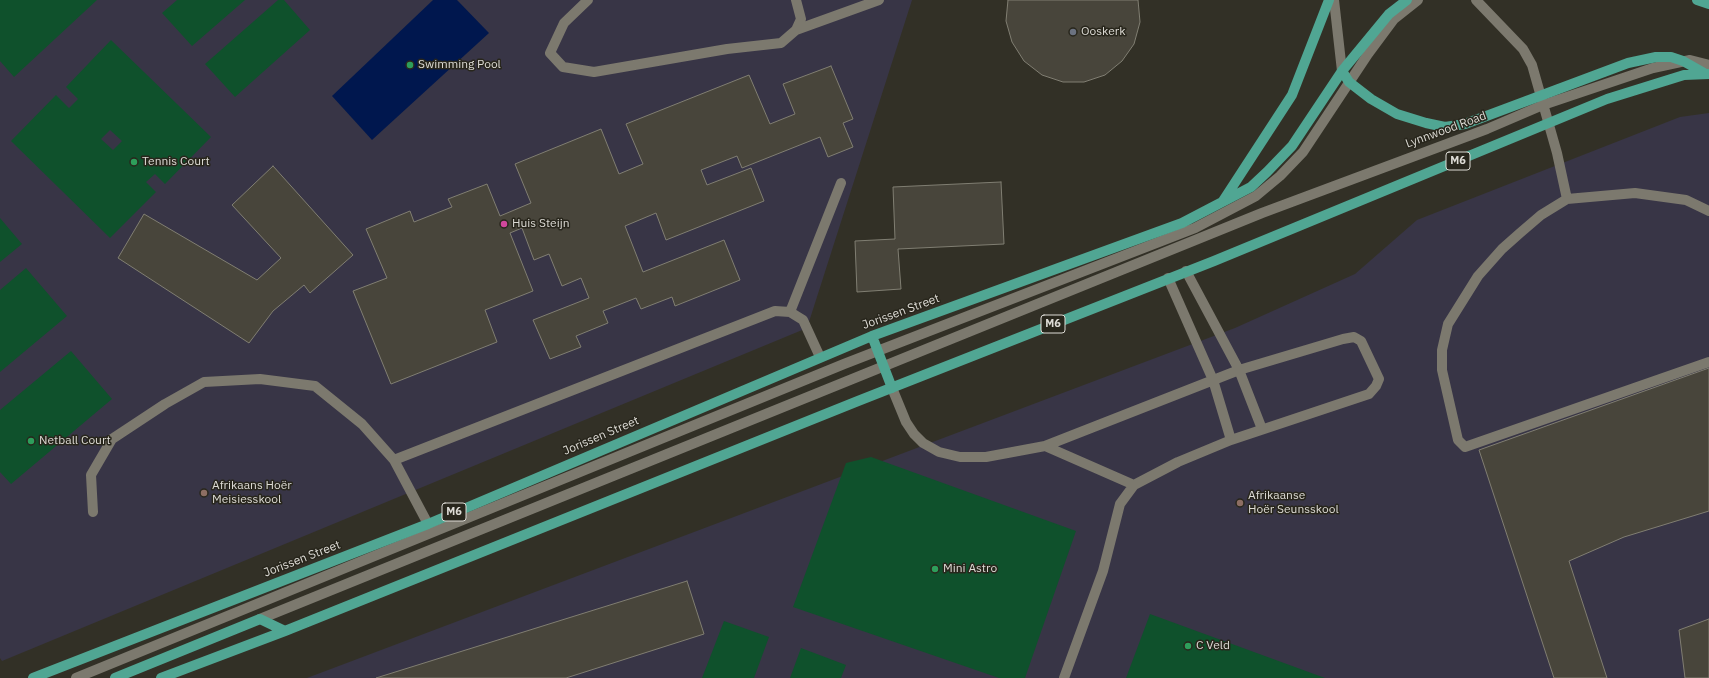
<!DOCTYPE html>
<meta charset="utf-8">
<style>
body{margin:0}
canvas{display:block;background:#323026}
</style>
<canvas width="1709" height="678"></canvas>
<script>
const c = document.querySelector('canvas').getContext('2d');
c.lineJoin = 'round';
function fillPath(path, color) {
  c.fillStyle = color;
  c.fill(path, 'evenodd');
}
function shape(rows) {
  const path = new Path2D();
  for (const r of rows) {
    path.moveTo(r[0], r[1]);
    for (let i = 2; i < r.length; i += 2) path.lineTo(r[i], r[i + 1]);
  }
  return path;
}
function trace(path, color, width, dash) {
  c.strokeStyle = color;
  c.lineWidth = width;
  c.lineCap = dash ? 'butt' : 'round';
  c.setLineDash(dash || []);
  c.stroke(path);
}
function label(font, color, halo, rows, align = 'center') {
  c.font = font + ' "IBM Plex Sans",sans-serif';
  c.lineWidth = 3;
  c.setLineDash([]);
  c.textBaseline = 'middle';
  c.strokeStyle = halo;
  c.fillStyle = color;
  for (const [text, x, y, turn = 0] of rows) {
    c.save();
    c.translate(x, y);
    c.rotate((+turn || 0) * Math.PI / 180);
    c.textAlign = isNaN(turn) ? turn : align;
    if (halo) c.strokeText(text, 0, 0);
    c.fillText(text, 0, 0);
    c.restore();
  }
}
const education = shape([
 [0,0,912,0,807,328,2,661,0,658],
 [1709,113,1709,678,307,678,1235,328,1355,274,1417,220,1680,117]
]);
const green = shape([
 [0,0,97,0,14,77,0,61],
 [177,0,245,0,192,46,162,13],
 [278,0,284,0,310,30,235,97,205,64],
 [111,40,211,137,165,184,155,174,146,182,156,192,110,238,11,141,56,95,69,108,78,99,66,87],
 [110,130,122,141,113,150,101,139],
 [0,218,22,244,0,262],
 [26,268,67,316,0,372,0,290],
 [71,351,112,399,11,484,0,472,0,410],
 [871,457,1076,531,1025,678,999,678,793,607,846,463],
 [1150,614,1325,678,1126,678],
 [724,621,769,637,754,678,702,678],
 [801,648,846,665,841,678,790,678]
]);
const water = shape([
 [433,0,457,0,489,33,372,140,332,96]
]);
const building = shape([
 [1008,0,1138,0,1140,22,1134,44,1122,61,1105,75,1084,82,1063,82,1042,75,1024,61,1012,42,1006,21,1008,0],
 [831,66,853,119,843,123,853,147,828,157,820,137,742,168,737,156,701,170,707,185,751,168,764,201,666,240,656,213,625,226,643,272,724,240,740,280,675,306,672,297,641,309,636,298,603,311,608,323,576,336,581,347,550,359,533,320,589,298,581,278,562,286,549,254,534,260,522,228,510,233,533,291,485,310,497,342,391,384,353,291,387,278,366,229,410,211,414,222,452,207,448,199,487,184,500,216,531,203,515,164,601,129,619,174,643,164,626,124,749,75,770,124,795,114,783,84,831,66],
 [273,166,353,255,310,293,304,285,273,311,249,343,118,258,144,214,257,280,281,258,232,205,273,166],
 [1001,182,1004,244,898,249,901,289,857,292,855,241,895,239,893,187,1001,182],
 [1709,368,1709,511,1624,537,1569,561,1607,678,1554,678,1479,450,1709,368],
 [687,581,704,634,566,678,376,678,687,581],
 [1709,619,1709,678,1685,678,1679,630,1709,619]
]);
const minor = shape([
 [588,0,564,23,550,53,563,67,594,72,727,49,781,43,796,30,801,19,796,0],
 [1334,0,1342,71],
 [1476,0,1523,49,1532,65,1557,153,1567,199],
 [796,30,879,0],
 [1709,211,1686,200,1635,193,1567,199,1541,215,1520,233,1502,249,1478,276,1448,324,1442,350,1442,370,1458,440,1465,447,1709,362],
 [1186,271,1239,370,1262,429],
 [1168,278,1213,380,1231,440],
 [790,312,841,183],
 [892,388,906,422,914,434,923,443,939,452,960,457,986,457,1045,446,1239,370,1343,339,1354,337,1361,341,1379,379,1376,386,1369,394,1231,440,1178,462,1134,485,1120,504,1103,571,1064,678],
 [1045,446,1134,485],
 [394,460,428,524],
 [93,512,91,475,112,439,165,404,204,382,260,379,315,386,362,424,394,460,775,311,790,312,803,320,820,357],
 [260,619,1262,213,1487,129,1543,105,1653,68,1690,60,1709,65],
 [76,678,844,364,1195,228,1256,196,1280,176,1303,152,1368,54,1394,19,1418,0]
]);
const major = shape([
 [1697,0,1709,4],
 [1342,71,1349,82,1371,99,1397,114,1426,123,1445,127,1465,124,1628,63,1656,57,1671,57,1683,61,1706,74],
 [1223,201,1292,95,1329,0],
 [872,336,892,388],
 [33,678,428,524,872,336,1182,223,1251,187,1267,172,1292,146,1342,71,1389,14,1407,0],
 [115,678,260,619,285,631],
 [161,678,285,631,858,401,1214,261,1607,99,1684,75,1709,74]
]);
const markers = [
 [1073,32,4,"#6b7280"],
 [410,65,4,"#2e9e5b"],
 [134,162,4,"#2e9e5b"],
 [504,224,4,"#d1479c"],
 [31,441,4,"#2e9e5b"],
 [204,493,4,"#8d6e63"],
 [1240,503,4,"#8d6e63"],
 [935,569,4,"#2e9e5b"],
 [1188,646,4,"#2e9e5b"]
];
const shields = [
 [1458,161,24],
 [1053,324,24],
 [454,512,24]
];
const shieldNames = [
 ["M6",1458,161],
 ["M6",1053,324],
 ["M6",454,512]
];
const poiNames = [
 ["Ooskerk",1081,32],
 ["Swimming Pool",418,65],
 ["Tennis Court",142,162],
 ["Huis Steijn",512,224],
 ["Netball Court",39,441],
 ["Afrikaans Hoër",212,486],
 ["Meisiesskool",212,500],
 ["Afrikaanse",1248,496],
 ["Hoër Seunsskool",1248,510],
 ["Mini Astro",943,569],
 ["C Veld",1196,646]
];
const streetNames = [
 ["Lynnwood Road",1446,130,-20],
 ["Jorissen Street",901,312,-20],
 ["Jorissen Street",601,436,-23],
 ["Jorissen Street",302,559,-21]
];
fillPath(education, '#383546');
fillPath(green, '#0f512c');
fillPath(water, '#00174e');
fillPath(building, '#48453b');
trace(building, '#807e72', 1);
trace(minor, '#7c796e', 10);
trace(major, '#50a693', 10);
for (const [x, y, r, color] of markers) {
  const dot = new Path2D();
  dot.arc(x, y, r, 0, 2 * Math.PI);
  c.fillStyle = color;
  c.fill(dot);
  trace(dot, '#28261c', 1.5);
}
for (const [x, y, w] of shields) {
  const box = new Path2D();
  box.roundRect(x - w / 2, y - 9, w, 18, 3);
  c.fillStyle = '#28261c';
  c.fill(box);
  trace(box, '#dddbd5', 1);
}
label('bold 11px', '#dddbd5', null, shieldNames);
label('12px', '#dddbd5', '#28261c', poiNames, 'left');
label('12px', '#dddbd5', '#28261c', streetNames);
</script>
